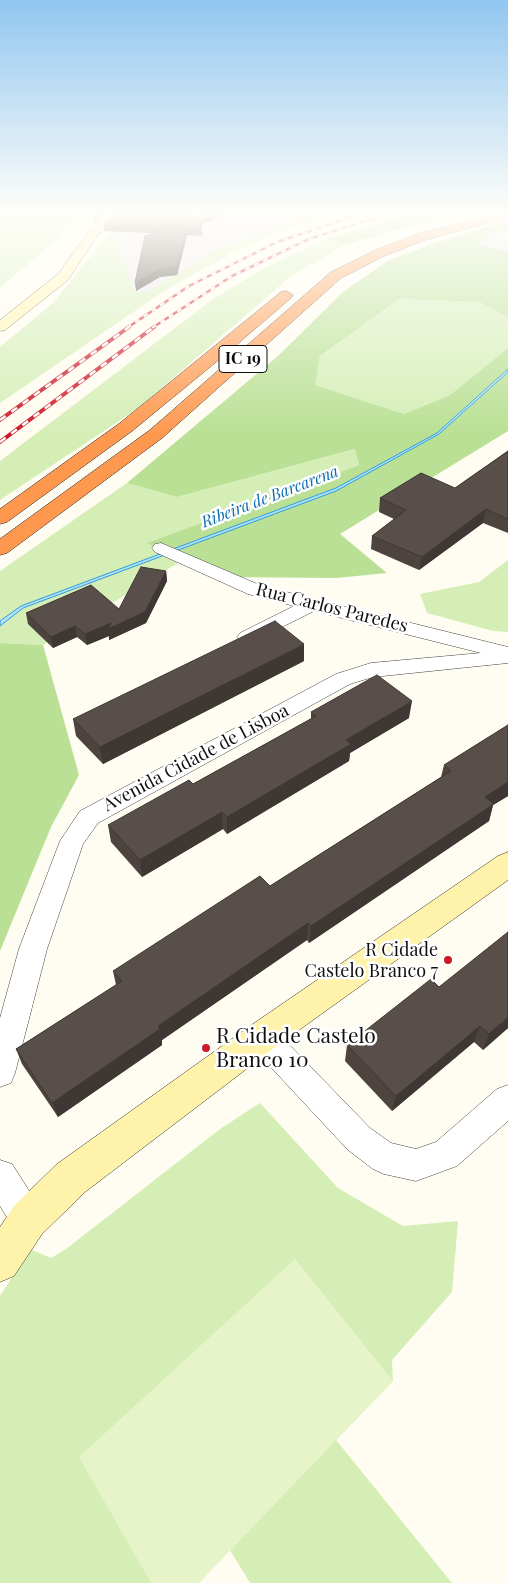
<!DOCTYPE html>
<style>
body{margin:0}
canvas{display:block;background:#fffcf1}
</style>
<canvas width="508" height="1583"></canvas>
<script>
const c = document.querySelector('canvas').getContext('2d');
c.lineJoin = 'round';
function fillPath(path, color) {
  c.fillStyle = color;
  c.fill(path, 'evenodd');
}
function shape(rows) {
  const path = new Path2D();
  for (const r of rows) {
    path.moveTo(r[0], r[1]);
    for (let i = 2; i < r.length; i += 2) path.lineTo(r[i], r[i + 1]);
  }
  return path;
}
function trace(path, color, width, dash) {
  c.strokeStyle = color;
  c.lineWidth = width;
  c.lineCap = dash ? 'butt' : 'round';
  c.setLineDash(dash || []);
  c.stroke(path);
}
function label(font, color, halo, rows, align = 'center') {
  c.font = font + ' "Playfair Display",serif';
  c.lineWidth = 5;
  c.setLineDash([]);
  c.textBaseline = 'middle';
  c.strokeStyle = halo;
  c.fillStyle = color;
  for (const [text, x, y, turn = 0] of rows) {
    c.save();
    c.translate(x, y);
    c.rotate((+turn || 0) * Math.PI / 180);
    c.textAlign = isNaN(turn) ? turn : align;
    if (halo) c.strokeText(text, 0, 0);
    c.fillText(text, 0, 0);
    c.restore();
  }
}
const industrial = shape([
 [137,214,320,214,215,249,187,269,144,293,134,293,113,229],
 [508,224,508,255,485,249,464,238]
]);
const green = shape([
 [0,214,78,214,54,241,0,288],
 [320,214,343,214,281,231,233,252,164,291,0,403,0,347,52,304,113,229,134,292,143,293,187,269,215,249],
 [325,239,346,244,290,277,137,409,0,500,0,461,212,300,264,268],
 [399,299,479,302,508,317,508,348,450,395,404,414,314,385,320,356],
 [356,449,359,465,148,543,183,560,43,645,0,643,0,571,127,483,177,497],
 [508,560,508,632,493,631,427,613,420,594,479,582],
 [260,1103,338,1188,403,1226,458,1221,452,1292,392,1360,393,1381,336,1440,452,1583,250,1583,230,1550,199,1583,0,1583,0,1296,30,1249,51,1258,66,1249,220,1129]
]);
const forest = shape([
 [411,214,455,214,346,244,325,239],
 [508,220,508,230,492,232,477,244,508,252,508,317,479,302,399,299,320,356,315,385,404,414,450,395,508,348,508,431,340,534,387,573,336,578,217,577,147,543,359,465,355,449,177,497,127,483,279,355,343,292,389,260,446,239],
 [0,643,43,645,79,775,51,827,0,951]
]);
const pitch = shape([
 [295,1259,393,1381,199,1583,151,1583,79,1457]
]);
const water = shape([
 [508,369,508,372,439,434,336,491,23,608,0,626,0,621,21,606,336,488,437,433,508,369]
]);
const street = shape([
 [161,543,262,586,508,647,508,663,373,677,350,684,98,823,83,844,47,949,15,1073,11,1083,0,1087,0,1018,19,949,60,841,80,811,336,674,371,663,481,653,314,611,254,641,247,643,240,641,237,637,240,633,294,606,248,594,155,552,152,548,155,544,161,543],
 [262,1023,272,1027,370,1128,391,1143,416,1149,436,1142,497,1089,508,1085,508,1121,457,1166,416,1181,384,1174,373,1169,348,1150,252,1047,247,1037,252,1027,262,1023],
 [0,1160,12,1164,40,1208,45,1220,40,1232,28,1237,16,1232,0,1206,0,1160]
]);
const secondary = shape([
 [109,214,124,214,112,220,97,236,68,280,5,330,0,331,0,320,58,274,89,231,109,214],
 [508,852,508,880,274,1048,85,1192,42,1234,14,1276,0,1282,0,1227,14,1206,57,1164,250,1026,498,856,508,852]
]);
const highway = shape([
 [499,214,508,214,508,218,428,239,384,256,341,278,162,438,7,553,0,555,0,539,150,430,331,272,376,250,420,233,499,214],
 [286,291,293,295,291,298,221,358,132,431,7,522,0,524,0,509,120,423,281,292,286,291]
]);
const railFar1 = shape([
 [127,328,189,286,277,242,360,214],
 [152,328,232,276,309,239,387,214]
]);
const rail = shape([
 [0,420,129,327],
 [0,442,154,327]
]);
const wall = shape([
 [104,223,202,224,202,236,187,235,177,275,160,277,136,291,153,233,104,231],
 [508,451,508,533,483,523,419,570,371,549,372,536,394,519,379,512,380,498,455,488],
 [166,571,167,581,146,623,109,640,109,636,87,645,77,637,53,648,28,624,26,613,119,609],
 [304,661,103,764,76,736,73,719],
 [311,712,409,718,350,753,349,761,227,834,223,829,142,877,111,842,108,825,193,784,311,719],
 [508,725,508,796,493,805,489,821,309,943,307,940,162,1040,162,1045,58,1117,22,1064,16,1049,116,985,113,971,270,886,441,777,444,765],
 [439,987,508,1028,483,1050,474,1042,392,1111,345,1061,347,1045]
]);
const shadedWall = shape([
 [97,214,107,214,94,224,94,217],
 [209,214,229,214,202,224,202,236,201,216],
 [186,228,187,235,177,275,160,277,136,291,135,283,160,269],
 [486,509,483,523,419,570,422,557],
 [166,571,167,581,146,623,109,640,109,636,87,645,85,634,111,623],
 [75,626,77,637,53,648,51,637],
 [304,644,304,661,103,764,100,747],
 [412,701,409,718,350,753,349,761,227,834,227,817,346,740],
 [508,782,508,796,493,805,489,821,309,943,311,926,485,797],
 [222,812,223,829,142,877,140,860],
 [308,923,307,940,162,1040,162,1045,58,1117,52,1103,158,1026],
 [508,1017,508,1028,483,1050,489,1034],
 [480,1026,474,1042,392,1111,396,1096]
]);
const building = shape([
 [113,214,189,214,199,216,200,214,209,214,201,216,201,228,186,228,177,267,160,269,135,283,145,236,171,227,104,223,113,214],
 [508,451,508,519,486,509,422,557,372,536,406,510,380,498,421,473,455,488,508,451],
 [141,567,166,571,145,612,108,629,111,623,85,634,75,626,51,637,26,613,91,585,119,609,141,567],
 [275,621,304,644,100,747,73,719,275,621],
 [377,675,412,701,346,740,351,744,227,817,222,812,140,860,108,825,189,780,193,784,316,716,311,712,377,675],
 [508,725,508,782,485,797,494,804,311,926,308,923,158,1026,160,1029,52,1103,16,1049,122,981,113,971,260,876,270,886,451,771,444,765,508,725],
 [508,932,508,1017,489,1034,480,1026,396,1096,347,1045,431,979,439,987,508,932]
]);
const markers = [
 [448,960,5,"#cc1a29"],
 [206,1048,5,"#cc1a29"]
];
const shields = [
 [243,359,48]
];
const shieldNames = [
 ["IC 19",243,359]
];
const farWaternames = [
 ["Ribeira de Barcarena",270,497,-21]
];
const streetNames = [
 ["Rua Carlos Paredes",332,608,14],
 ["Avenida Cidade de Lisboa",196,758,-28]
];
const poiNames = [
 ["R Cidade",438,950],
 ["Castelo Branco 7",438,971]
];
const nearPoinames = [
 ["R Cidade Castelo",216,1036],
 ["Branco 10",216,1060]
];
fillPath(industrial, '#ece3ee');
fillPath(green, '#d5eeb6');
fillPath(forest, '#b9e094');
fillPath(pitch, '#e7f4c9');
fillPath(water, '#b0e2fb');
trace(water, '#319cd9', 1);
trace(street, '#424242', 1);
trace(secondary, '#313131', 1);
trace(highway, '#202020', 1);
fillPath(street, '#fff');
fillPath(secondary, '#fff3ac');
fillPath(highway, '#ff984f');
trace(railFar1, '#cc1a29', 2.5);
trace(rail, '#cc1a29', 4);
trace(railFar1, '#fff', 2, [5]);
trace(rail, '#fff', 2.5, [7]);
fillPath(wall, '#4d4440');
fillPath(shadedWall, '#3e3734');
fillPath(building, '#594f4a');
trace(building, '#3e3734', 1);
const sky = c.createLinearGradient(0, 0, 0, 435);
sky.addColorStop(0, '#91c6f0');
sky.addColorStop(0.49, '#fffef9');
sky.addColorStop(1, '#fffef900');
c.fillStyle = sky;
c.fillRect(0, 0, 508, 435);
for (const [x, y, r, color] of markers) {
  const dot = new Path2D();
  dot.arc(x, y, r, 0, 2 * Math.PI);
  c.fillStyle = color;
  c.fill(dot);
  trace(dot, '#fff', 2);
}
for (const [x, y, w] of shields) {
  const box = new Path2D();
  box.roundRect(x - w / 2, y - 13.5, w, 27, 4);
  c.fillStyle = '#fff';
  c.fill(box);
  trace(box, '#0f0f0f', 1);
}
label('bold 16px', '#0f0f0f', null, shieldNames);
label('italic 16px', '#0c6dad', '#fff', farWaternames);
label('18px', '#0f0f0f', '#fff', streetNames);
label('18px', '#0f0f0f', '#fff', poiNames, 'right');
label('21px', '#0f0f0f', '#fff', nearPoinames, 'left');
</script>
